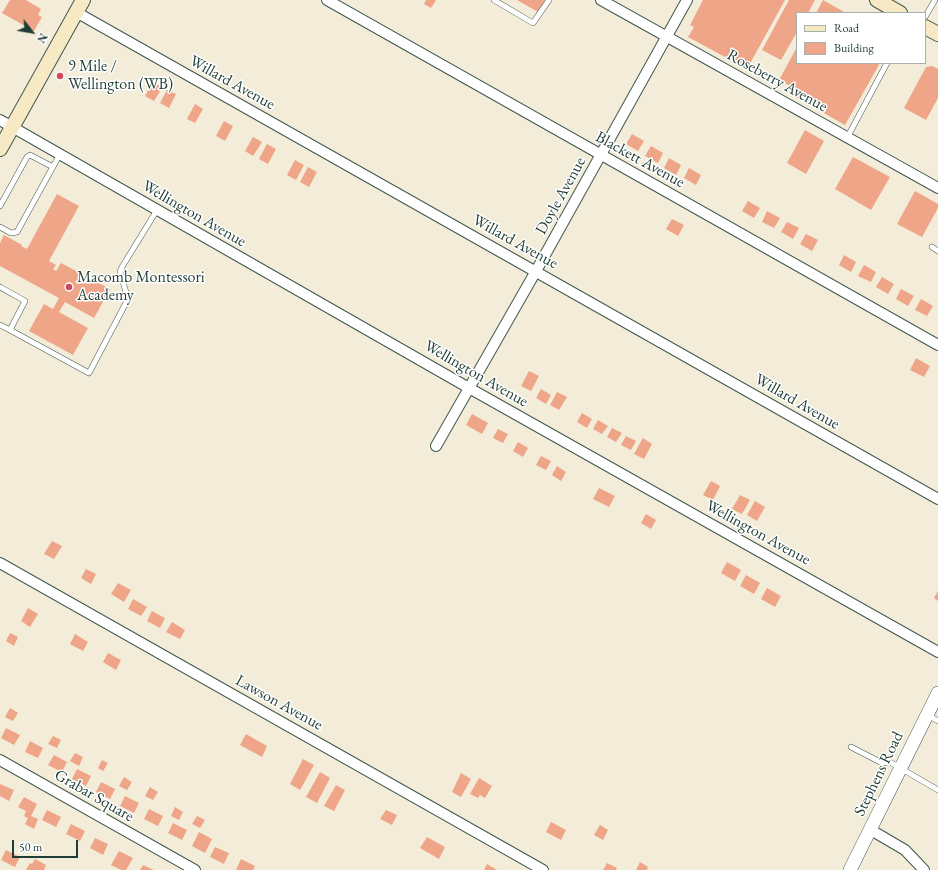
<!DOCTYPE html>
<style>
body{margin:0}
#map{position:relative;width:938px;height:870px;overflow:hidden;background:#f3ecd8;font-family:"EB Garamond",serif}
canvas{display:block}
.legend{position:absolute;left:796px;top:12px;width:130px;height:52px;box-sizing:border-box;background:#fff;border:1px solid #a5b1ae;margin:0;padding:5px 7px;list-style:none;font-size:12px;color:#1f3d34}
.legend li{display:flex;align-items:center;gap:8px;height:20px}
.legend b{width:20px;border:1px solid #a5b1ae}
.north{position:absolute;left:12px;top:12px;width:40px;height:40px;-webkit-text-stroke:3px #fff;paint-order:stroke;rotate:121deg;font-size:11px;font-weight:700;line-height:16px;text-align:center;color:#1f3d34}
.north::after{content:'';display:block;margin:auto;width:14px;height:18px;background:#1f3d34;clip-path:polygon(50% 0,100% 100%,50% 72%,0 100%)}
.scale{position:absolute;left:12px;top:840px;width:66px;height:18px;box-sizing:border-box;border:2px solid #1f3d34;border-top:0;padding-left:5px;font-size:12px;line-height:14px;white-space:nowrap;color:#1f3d34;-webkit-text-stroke:3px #fff;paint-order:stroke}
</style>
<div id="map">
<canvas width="938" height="870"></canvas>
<ul class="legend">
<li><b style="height:5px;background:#f6e9c3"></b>Road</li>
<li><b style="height:11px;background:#efa588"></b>Building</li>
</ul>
<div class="north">N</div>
<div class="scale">50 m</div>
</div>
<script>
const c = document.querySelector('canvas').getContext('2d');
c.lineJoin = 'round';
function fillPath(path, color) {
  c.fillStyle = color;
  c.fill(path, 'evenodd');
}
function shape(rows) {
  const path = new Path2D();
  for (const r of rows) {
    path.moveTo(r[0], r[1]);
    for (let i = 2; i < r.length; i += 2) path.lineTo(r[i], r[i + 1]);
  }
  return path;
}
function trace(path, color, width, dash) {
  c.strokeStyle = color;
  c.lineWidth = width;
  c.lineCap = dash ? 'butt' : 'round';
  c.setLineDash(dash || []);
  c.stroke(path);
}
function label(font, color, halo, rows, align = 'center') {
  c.font = font + ' "EB Garamond",serif';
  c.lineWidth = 3;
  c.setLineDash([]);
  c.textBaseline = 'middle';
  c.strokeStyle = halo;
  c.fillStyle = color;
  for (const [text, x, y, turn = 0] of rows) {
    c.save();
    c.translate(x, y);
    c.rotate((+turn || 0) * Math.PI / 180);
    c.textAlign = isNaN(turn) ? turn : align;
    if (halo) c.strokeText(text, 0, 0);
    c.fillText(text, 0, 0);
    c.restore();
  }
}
const building = shape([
 [10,0,26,0,41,9,38,15,42,17,34,31,2,13],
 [426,0,436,0,431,8,424,4],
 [517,0,545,0,538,12],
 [703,0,785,0,747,69,688,37,694,27,690,25],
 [789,0,815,0,808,13,797,13,797,32,781,60,762,50],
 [823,0,846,13,816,13],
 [797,47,797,63,880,63,845,125,792,95,796,89,779,80],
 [932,66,938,69,938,98,926,120,904,108,926,67],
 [153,82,162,88,154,101,145,96],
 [167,90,176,94,169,108,160,103],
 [195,104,203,109,195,123,187,119],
 [224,121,233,126,225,141,216,136],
 [805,130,824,141,806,174,787,163],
 [632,134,644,141,638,151,626,144],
 [253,137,262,142,253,156,245,151],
 [267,144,276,149,268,164,259,159],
 [651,146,663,153,658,163,645,156],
 [853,157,890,177,871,210,835,189],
 [669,158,681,165,676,175,664,168],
 [295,160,304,165,296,180,287,175],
 [308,167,317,172,309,187,300,182],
 [689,168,701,175,696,185,684,178],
 [915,191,938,204,938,208,922,237,897,224],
 [57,194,79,206,49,261,56,265,53,269,56,271,61,263,110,289,94,318,65,302,59,312,88,328,73,355,29,331,44,304,53,309,59,298,0,266,0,243,4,235,22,245,21,246,27,249],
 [748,201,760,208,754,218,742,211],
 [767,211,780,218,774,228,762,222],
 [672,219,684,225,678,236,666,229],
 [787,222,799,228,793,239,781,232],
 [806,234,818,240,812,251,800,244],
 [844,255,856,262,851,272,839,265],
 [864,265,876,272,871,282,858,276],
 [882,277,894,284,888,294,876,287],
 [901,289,914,296,908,306,896,299],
 [921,299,933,306,927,316,915,310],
 [916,358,930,366,924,377,910,370],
 [529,371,539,376,531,391,521,386],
 [541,389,551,395,546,404,536,398],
 [557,392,567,397,559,410,550,405],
 [582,413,592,419,587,428,577,422],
 [472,414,488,423,482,434,466,425],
 [598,420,608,426,602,434,593,429],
 [612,428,622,433,616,442,607,437],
 [498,429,508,434,503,443,493,438],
 [626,436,636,441,631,450,621,445],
 [643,438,652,444,644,459,634,454],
 [518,442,528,448,523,457,513,451],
 [541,456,551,461,546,470,536,465],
 [557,466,566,472,561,481,552,475],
 [711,481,720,486,713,500,703,495],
 [599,488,615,496,609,507,593,499],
 [740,495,750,500,742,514,732,509],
 [755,501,765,507,757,521,747,515],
 [646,514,656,520,651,529,641,523],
 [52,541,62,546,54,559,44,554],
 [727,562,741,570,735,581,721,573],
 [86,569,96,574,91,584,81,578],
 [746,575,760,583,754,594,740,586],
 [118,583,131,590,124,602,111,594],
 [767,588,781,596,775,607,761,599],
 [938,591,938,601,934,598],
 [133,599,147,607,141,616,128,609],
 [28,608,38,614,30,627,21,621],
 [152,611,165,618,160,628,147,621],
 [172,622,185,630,180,639,166,632],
 [10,633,18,637,14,646,6,641],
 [75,634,88,642,83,651,70,644],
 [108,653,121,660,116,670,103,662],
 [10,708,18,713,13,721,5,717],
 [6,728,20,735,14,745,1,738],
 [246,734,267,746,262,757,240,745],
 [53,736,61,740,57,748,48,744],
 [30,741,43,748,38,758,25,752],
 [75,753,83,757,79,766,70,761],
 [54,755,67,762,62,772,48,765],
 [303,759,314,765,300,790,290,784],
 [102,760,108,763,103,771,98,768],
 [77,769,91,776,86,786,72,779],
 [320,772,330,778,317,803,306,797],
 [461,773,471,779,461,797,452,792],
 [124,777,132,782,127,790,119,786],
 [479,778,492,786,485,798,480,795,478,798,470,794],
 [101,782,115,789,110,799,96,792],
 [0,784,14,790,9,801,0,796],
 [336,785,345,790,334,811,324,806],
 [150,787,158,792,153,800,145,796],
 [125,796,139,803,134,813,120,806],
 [24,797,37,804,31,816,38,819,34,829,25,824,28,818,24,816,26,811,18,807],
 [175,807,183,812,179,820,171,816],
 [149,809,163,816,158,826,144,819],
 [47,810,61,817,56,827,42,820],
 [386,810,397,815,392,825,380,819],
 [197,816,205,820,200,828,192,824],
 [551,822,566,830,561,840,546,832],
 [173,823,187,830,182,840,168,833],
 [71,824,85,831,80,841,66,834],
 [600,825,608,830,603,840,594,835],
 [199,832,212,839,205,853,192,846],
 [427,837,445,847,439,859,420,848],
 [95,838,108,844,103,855,90,848],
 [215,847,229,853,224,864,210,857],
 [6,850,20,857,15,867,1,860],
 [119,851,133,858,126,870,121,870,111,865],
 [35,859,46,865,44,870,26,870,30,863,32,864],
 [241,859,255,866,253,870,236,870],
 [640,862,648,867,647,870,636,870],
 [607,863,617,868,616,870,603,870],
 [487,864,497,870,484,870],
 [143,865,154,870,140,870]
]);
const service = shape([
 [494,0,533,23,549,0],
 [925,17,935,0],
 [847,138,887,63],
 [0,206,27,157,30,155,53,167],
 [0,227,11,233,17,232,60,154],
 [932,247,938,251],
 [0,287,25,301,10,330,89,373,128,299,120,272,122,267,157,210],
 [0,325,10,330],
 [928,715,938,721],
 [851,747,882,763,890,762,938,790]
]);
const minor = shape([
 [327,0,938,345],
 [601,0,938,188],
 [76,12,938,499],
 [0,120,469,388,938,652],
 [436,446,536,271,687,0],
 [0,563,543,870],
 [0,760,195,870],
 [871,830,905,850,924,870]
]);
const tertiary = shape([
 [850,870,938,693]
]);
const secondary = shape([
 [877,0,900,13],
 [925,27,938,34],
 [0,149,83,0]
]);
const markers = [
 [60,76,4,"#d1495b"],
 [69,287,4,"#d1495b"]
];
const poiNames = [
 ["9 Mile /",68,67],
 ["Wellington (WB)",68,85],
 ["Macomb Montessori",77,278],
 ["Academy",77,296]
];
const streetNames = [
 ["Roseberry Avenue",777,81,29],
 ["Willard Avenue",232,83,29],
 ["Blackett Avenue",640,160,29],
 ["Doyle Avenue",561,196,-61],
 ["Wellington Avenue",194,214,30],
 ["Willard Avenue",515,242,29],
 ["Wellington Avenue",476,374,30],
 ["Willard Avenue",797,402,30],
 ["Wellington Avenue",758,533,29],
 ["Lawson Avenue",279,703,29],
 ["Stephens Road",879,774,-64],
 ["Grabar Square",94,796,30]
];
fillPath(building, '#efa588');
trace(service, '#3f574d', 6);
trace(minor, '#3f574d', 12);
trace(tertiary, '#3f574d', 14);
trace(secondary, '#3f574d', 16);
trace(service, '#fff', 5);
trace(minor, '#fff', 10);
trace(tertiary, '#fff', 13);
trace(secondary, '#f6e9c3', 14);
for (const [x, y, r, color] of markers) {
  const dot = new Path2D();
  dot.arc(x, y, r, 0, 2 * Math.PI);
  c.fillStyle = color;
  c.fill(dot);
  trace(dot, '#fff', 1.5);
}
label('16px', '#1f3d34', '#fff', poiNames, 'left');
label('16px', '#1f3d34', '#fff', streetNames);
</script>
